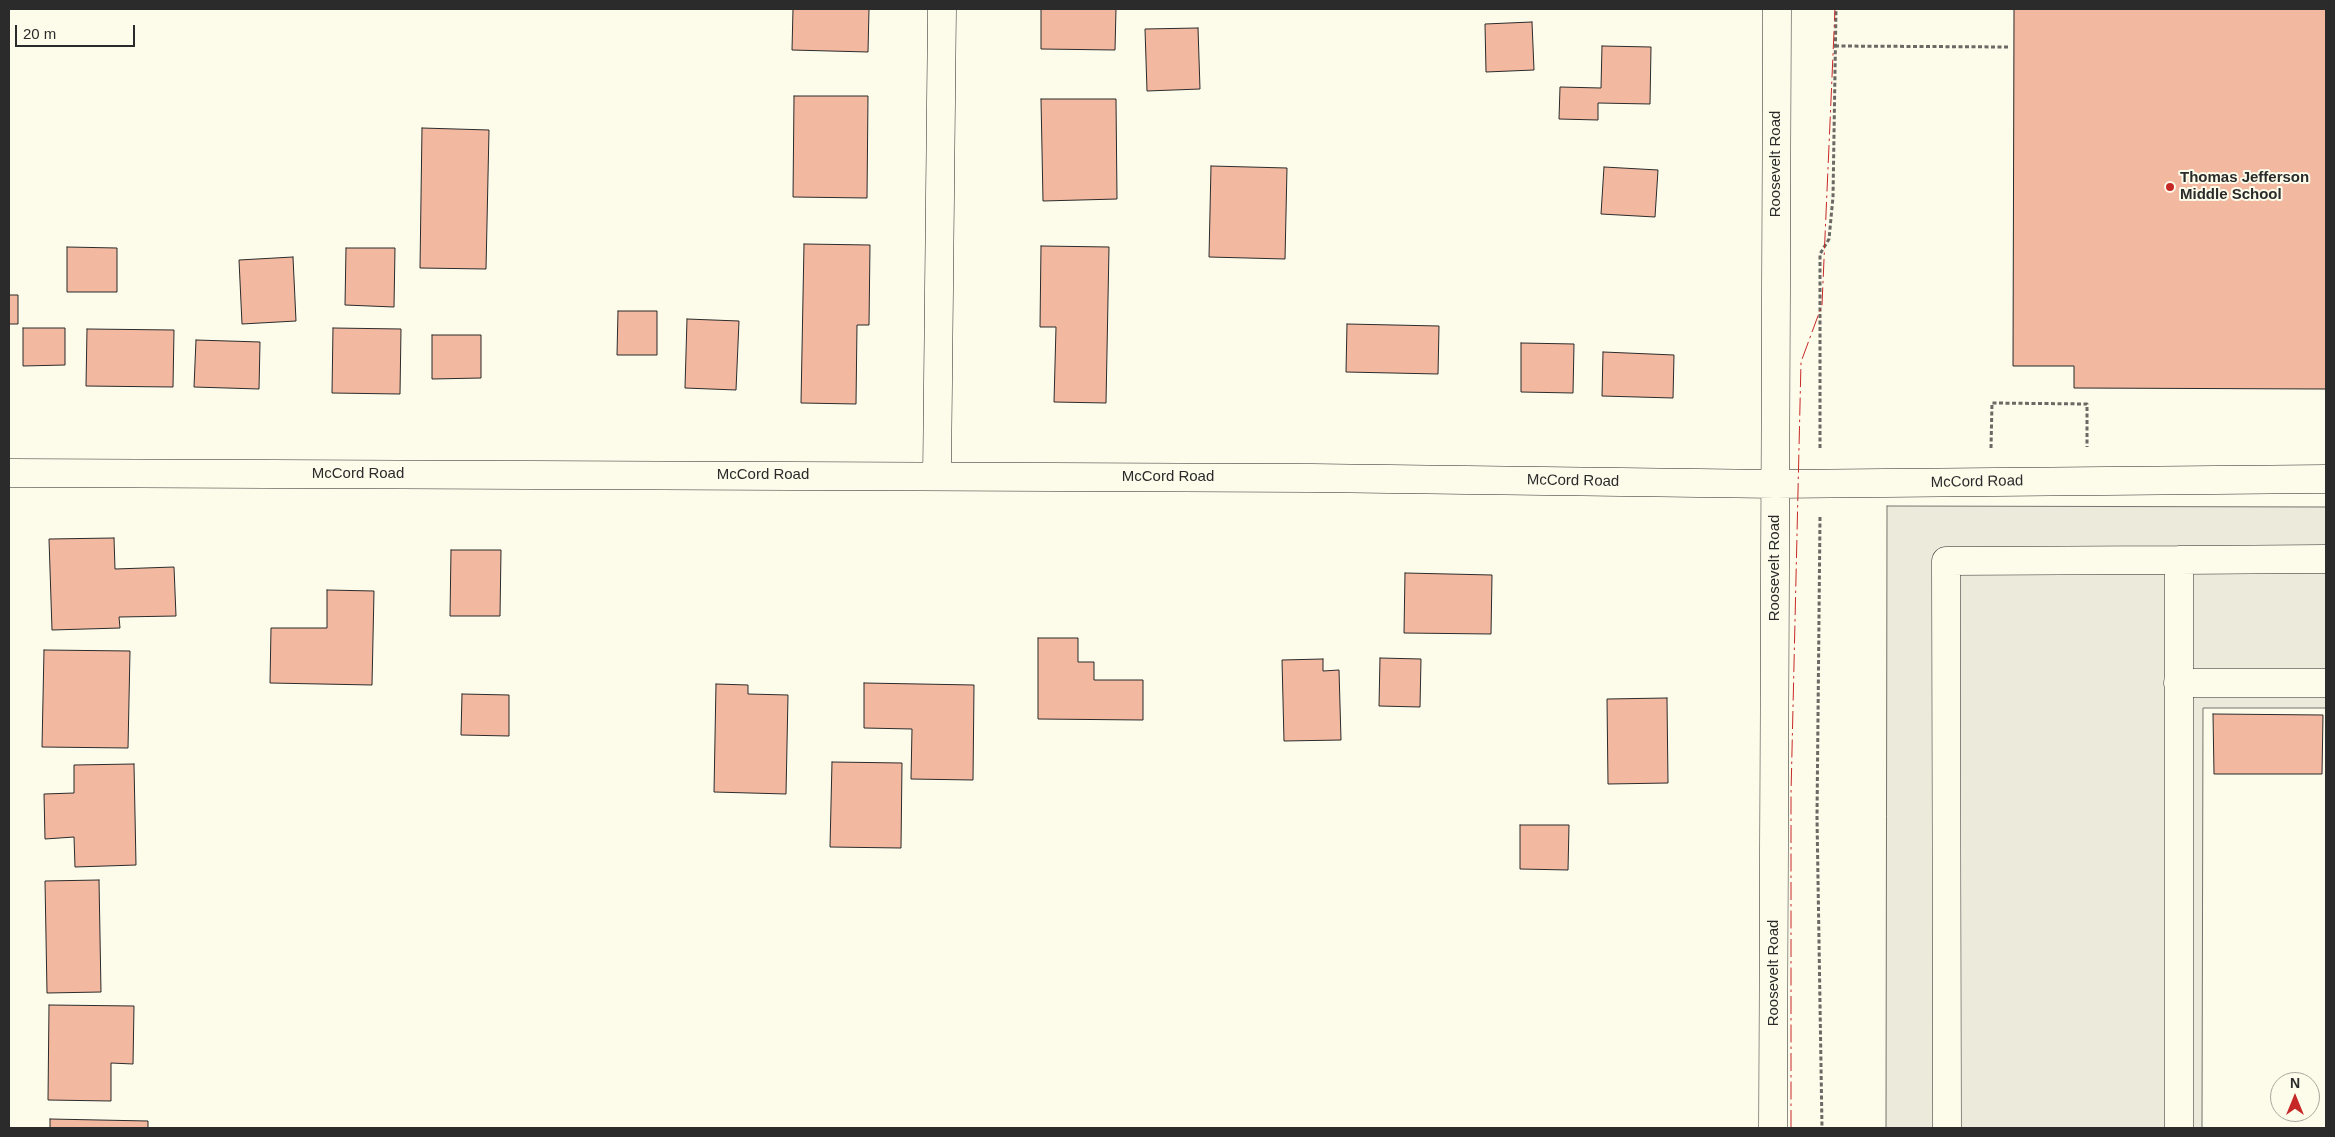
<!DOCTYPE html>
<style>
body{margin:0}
#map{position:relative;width:2335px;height:1137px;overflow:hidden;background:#fdfbea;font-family:Helvetica,sans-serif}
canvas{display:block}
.frame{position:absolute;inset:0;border:10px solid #2b2b2b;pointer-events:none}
.north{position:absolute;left:2270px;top:1072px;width:50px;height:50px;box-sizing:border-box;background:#fdfbea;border:1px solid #a9a89e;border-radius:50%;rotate:0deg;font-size:14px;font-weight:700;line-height:20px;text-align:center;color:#2b2b2b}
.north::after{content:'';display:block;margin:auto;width:18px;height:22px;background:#c62828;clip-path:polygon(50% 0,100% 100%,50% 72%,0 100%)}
.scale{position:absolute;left:15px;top:25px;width:120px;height:22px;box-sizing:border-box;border:2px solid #2b2b2b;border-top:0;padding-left:6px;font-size:15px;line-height:18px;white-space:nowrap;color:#2b2b2b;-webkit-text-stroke:4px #fdfbea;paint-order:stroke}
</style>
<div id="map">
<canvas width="2335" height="1137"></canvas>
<div class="frame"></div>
<div class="north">N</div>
<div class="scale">20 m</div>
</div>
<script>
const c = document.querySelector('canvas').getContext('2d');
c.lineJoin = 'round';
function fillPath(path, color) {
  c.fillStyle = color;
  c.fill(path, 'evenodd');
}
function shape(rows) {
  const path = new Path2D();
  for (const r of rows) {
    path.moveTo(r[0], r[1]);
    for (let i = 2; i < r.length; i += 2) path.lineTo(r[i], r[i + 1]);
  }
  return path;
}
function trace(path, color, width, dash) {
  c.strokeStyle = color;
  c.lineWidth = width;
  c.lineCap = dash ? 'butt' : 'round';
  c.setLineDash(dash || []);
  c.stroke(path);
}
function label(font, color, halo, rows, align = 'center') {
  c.font = font + ' Helvetica,sans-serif';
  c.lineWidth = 4;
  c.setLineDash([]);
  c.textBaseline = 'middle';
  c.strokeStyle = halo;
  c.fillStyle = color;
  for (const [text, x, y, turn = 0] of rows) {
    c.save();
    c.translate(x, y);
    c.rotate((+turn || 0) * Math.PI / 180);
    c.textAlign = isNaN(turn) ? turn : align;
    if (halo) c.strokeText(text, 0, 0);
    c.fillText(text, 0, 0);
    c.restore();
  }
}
const parking = shape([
 [1887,506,2326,507,2326,708,2203,708,2202,1128,1886,1128,1887,506]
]);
const building = shape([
 [793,9,869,9,868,52,792,50,793,9],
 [1041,9,1116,9,1115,50,1041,49,1041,9],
 [2014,9,2326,9,2326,389,2074,388,2074,366,2013,366,2014,9],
 [1532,22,1534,70,1486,72,1485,24,1532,22],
 [1198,28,1200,89,1147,91,1145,29,1198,28],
 [1602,46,1651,47,1650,104,1598,103,1598,120,1559,119,1560,87,1601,88,1602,46],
 [794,96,868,96,867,198,793,197,794,96],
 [1041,99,1116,99,1117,199,1043,201,1041,99],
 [422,128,489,130,486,269,420,268,422,128],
 [1211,166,1287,168,1285,259,1209,257,1211,166],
 [1604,167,1658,170,1655,217,1601,214,1604,167],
 [804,244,870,245,869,325,857,325,856,404,801,403,804,244],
 [1041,246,1109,247,1106,403,1054,402,1056,327,1040,327,1041,246],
 [67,247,117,248,117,292,67,292,67,247],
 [346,248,395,248,394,307,345,305,346,248],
 [293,257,296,321,242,324,239,260,293,257],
 [9,295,18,295,18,324,9,324,9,295],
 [618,311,657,311,657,355,617,355,618,311],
 [687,319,739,321,736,390,685,388,687,319],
 [1347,324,1439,326,1438,374,1346,372,1347,324],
 [23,328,65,328,65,365,23,366,23,328],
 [333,328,401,329,400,394,332,393,333,328],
 [87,329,174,330,173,387,86,386,87,329],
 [432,335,481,335,481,378,432,379,432,335],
 [196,340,260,342,259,389,194,387,196,340],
 [1521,343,1574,344,1573,393,1521,392,1521,343],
 [1603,352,1674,355,1673,398,1602,396,1603,352],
 [114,538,115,569,174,567,176,616,119,617,120,628,52,630,49,539,114,538],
 [451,550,501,550,500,616,450,616,451,550],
 [1405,573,1492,575,1491,634,1404,633,1405,573],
 [327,590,374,591,372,685,270,683,271,628,327,628,327,590],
 [1038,638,1078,638,1078,662,1094,662,1094,680,1143,680,1143,720,1038,719,1038,638],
 [44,650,130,651,128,748,42,747,44,650],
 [1380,658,1421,659,1420,707,1379,706,1380,658],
 [1323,659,1323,671,1339,670,1341,740,1284,741,1282,660,1323,659],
 [864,683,974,685,973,780,911,779,912,729,864,728,864,683],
 [716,684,748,685,748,694,788,695,786,794,714,792,716,684],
 [462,694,509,695,509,736,461,735,462,694],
 [1667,698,1668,783,1608,784,1607,699,1667,698],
 [2213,714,2323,715,2322,774,2214,774,2213,714],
 [832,762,902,763,901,848,830,847,832,762],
 [134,764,136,865,75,867,74,837,45,839,44,794,74,793,74,765,134,764],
 [1520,825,1569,825,1568,870,1520,869,1520,825],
 [99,880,101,992,47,993,45,881,99,880],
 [49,1005,134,1006,133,1064,111,1063,111,1101,48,1100,49,1005],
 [50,1119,148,1121,148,1128,50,1128,50,1119]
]);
const path = shape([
 [1835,46,2009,47],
 [1820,448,1820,254,1829,239,1833,197,1836,9],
 [1991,448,1992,403,2087,404,2087,447],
 [1820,517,1817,817,1822,1128]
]);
const minor = shape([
 [9,473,1312,478,1775,484,2326,479],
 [937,476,942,9],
 [2178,683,2326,683],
 [1773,1128,1777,9],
 [1947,1128,1946,561,2179,560],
 [2179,1128,2179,560,2326,559]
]);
const power = shape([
 [1791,1128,1791,794,1801,362,1822,305,1835,9]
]);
const markers = [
 [2170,187,5,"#c62828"]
];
const streetNames = [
 ["Roosevelt Road",1776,164,-90],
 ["McCord Road",358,474],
 ["McCord Road",763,475],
 ["McCord Road",1168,477],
 ["McCord Road",1573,481,1],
 ["McCord Road",1977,482,-1],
 ["Roosevelt Road",1775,568,-90],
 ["Roosevelt Road",1774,973,-90]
];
const poiNames = [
 ["Thomas Jefferson",2180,178],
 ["Middle School",2180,195]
];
fillPath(parking, '#eceadb');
trace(parking, '#74746e', 1);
fillPath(building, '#f2b8a0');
trace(building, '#2b2b2b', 1);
trace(minor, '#2b2b2b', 29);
trace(path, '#6a6964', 3, [4, 2.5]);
trace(minor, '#fdfbea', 28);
trace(power, '#c62828', 1, [18, 4, 2.5, 4]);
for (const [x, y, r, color] of markers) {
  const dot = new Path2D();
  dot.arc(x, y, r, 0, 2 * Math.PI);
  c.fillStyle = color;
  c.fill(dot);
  trace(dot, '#fdfbea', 2);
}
label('15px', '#2b2b2b', '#fdfbea', streetNames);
label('bold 15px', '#2b2b2b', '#fdfbea', poiNames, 'left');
</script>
